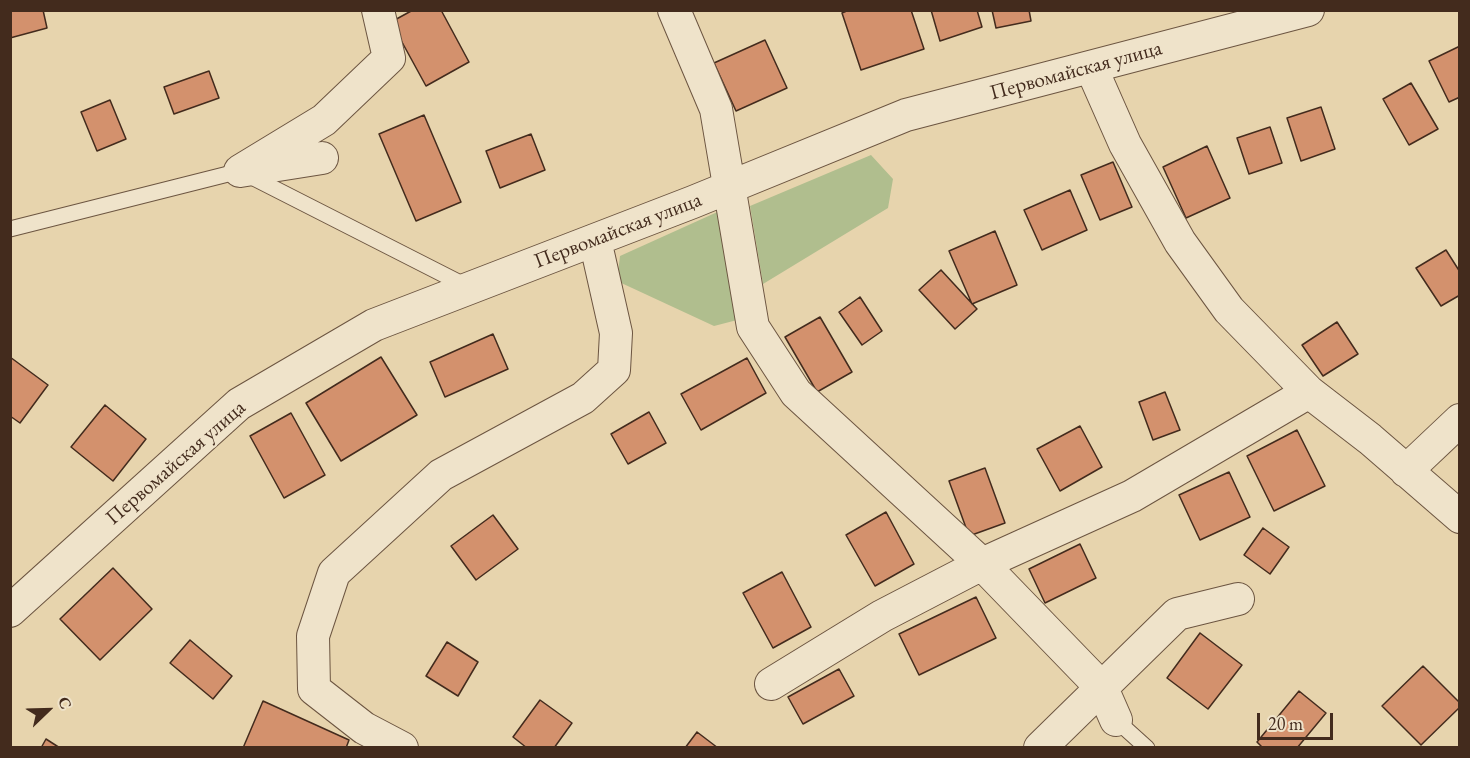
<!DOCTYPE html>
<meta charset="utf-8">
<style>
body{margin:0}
#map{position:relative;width:1470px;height:758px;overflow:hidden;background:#e7d4ad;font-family:"EB Garamond",serif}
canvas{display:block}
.frame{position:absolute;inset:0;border:12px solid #432b1d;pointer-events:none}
.north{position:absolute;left:18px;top:680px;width:60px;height:60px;-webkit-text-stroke:4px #efe3ca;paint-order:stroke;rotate:67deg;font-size:16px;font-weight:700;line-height:24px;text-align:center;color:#432b1d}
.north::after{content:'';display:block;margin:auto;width:21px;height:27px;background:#432b1d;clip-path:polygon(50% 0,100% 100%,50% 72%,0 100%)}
.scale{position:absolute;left:1257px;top:713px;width:76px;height:27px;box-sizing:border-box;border:3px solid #432b1d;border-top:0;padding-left:8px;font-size:18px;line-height:21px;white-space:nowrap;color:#432b1d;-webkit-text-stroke:4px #efe3ca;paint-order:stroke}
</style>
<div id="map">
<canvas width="1470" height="758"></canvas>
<div class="frame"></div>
<div class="north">С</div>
<div class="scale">20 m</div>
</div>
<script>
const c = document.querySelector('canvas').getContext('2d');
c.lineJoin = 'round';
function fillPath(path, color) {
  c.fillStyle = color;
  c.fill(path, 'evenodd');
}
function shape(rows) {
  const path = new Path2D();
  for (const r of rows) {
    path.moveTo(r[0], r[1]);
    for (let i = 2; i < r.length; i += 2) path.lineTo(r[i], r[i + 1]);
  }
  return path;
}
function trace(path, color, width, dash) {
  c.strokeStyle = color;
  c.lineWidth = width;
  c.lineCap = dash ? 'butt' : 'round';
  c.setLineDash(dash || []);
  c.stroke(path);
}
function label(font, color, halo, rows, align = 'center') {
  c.font = font + ' "EB Garamond",serif';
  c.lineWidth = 4.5;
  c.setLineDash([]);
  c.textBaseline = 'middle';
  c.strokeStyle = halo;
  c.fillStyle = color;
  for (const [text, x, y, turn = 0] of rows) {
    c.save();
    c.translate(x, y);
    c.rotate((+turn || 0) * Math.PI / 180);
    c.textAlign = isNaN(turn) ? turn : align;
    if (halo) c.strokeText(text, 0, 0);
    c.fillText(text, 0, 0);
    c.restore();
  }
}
const green = shape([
 [871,155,893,179,888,208,763,284,750,206],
 [724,209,741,319,714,326,617,281,620,256]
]);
const building = shape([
 [10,10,43,10,47,28,10,38,10,10],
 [413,10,441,10,469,62,426,86,391,22,413,10],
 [849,10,911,10,924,49,861,70,842,13,849,10],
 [931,10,977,10,982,27,940,41,931,10],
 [992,10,1029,10,1031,21,996,28,992,10],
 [765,40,787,88,736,111,714,63,765,40],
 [1460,46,1460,97,1449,102,1429,61,1460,46],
 [209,71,219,98,174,114,164,87,209,71],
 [1411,83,1438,129,1409,145,1383,99,1411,83],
 [110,100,126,139,97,151,81,112,110,100],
 [1321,107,1335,149,1301,161,1287,118,1321,107],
 [424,115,461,202,416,221,379,134,424,115],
 [1270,127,1282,163,1249,174,1237,138,1270,127],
 [531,134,545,170,500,188,486,151,531,134],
 [1207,146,1230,198,1186,218,1163,167,1207,146],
 [1113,162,1132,207,1100,220,1081,175,1113,162],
 [1070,190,1087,230,1042,250,1024,210,1070,190],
 [995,231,1017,285,972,304,949,251,995,231],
 [1446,250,1460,272,1460,295,1441,306,1416,268,1446,250],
 [941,270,977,309,955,329,919,290,941,270],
 [860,297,882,331,862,345,839,312,860,297],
 [820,317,852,372,817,392,785,337,820,317],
 [1337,322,1358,354,1323,376,1302,345,1337,322],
 [493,334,508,369,445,397,430,362,493,334],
 [10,357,48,385,20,423,10,416,10,357],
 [381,357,417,415,341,461,306,403,381,357],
 [747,358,766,393,701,430,681,394,747,358],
 [1165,392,1180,430,1153,440,1139,402,1165,392],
 [105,405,146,439,113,481,71,447,105,405],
 [649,412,666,443,628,464,611,434,649,412],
 [291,413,325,475,284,498,250,436,291,413],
 [1080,426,1102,467,1060,491,1037,449,1080,426],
 [1297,430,1325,486,1274,511,1247,456,1297,430],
 [985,468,1005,523,969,536,949,481,985,468],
 [1229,472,1250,517,1200,540,1179,495,1229,472],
 [886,512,914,564,875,586,846,535,886,512],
 [493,515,518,549,476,580,451,546,493,515],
 [1263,528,1289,547,1270,574,1244,555,1263,528],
 [1080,544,1096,578,1045,603,1029,569,1080,544],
 [113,568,152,609,100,660,60,619,113,568],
 [782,572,811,627,773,648,743,593,782,572],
 [976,597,996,638,919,675,899,634,976,597],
 [1200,633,1242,665,1208,709,1167,678,1200,633],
 [190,640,232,676,213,699,170,663,190,640],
 [447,642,478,662,458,696,426,676,447,642],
 [1423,666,1460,703,1460,707,1421,745,1382,706,1423,666],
 [839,669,854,696,803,724,788,697,839,669],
 [1299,691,1326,713,1297,748,1263,748,1257,742,1299,691],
 [540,700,572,723,554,748,527,748,513,737,540,700],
 [263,701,349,740,346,748,243,748,263,701],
 [697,732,718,748,685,748,697,732],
 [46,739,60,748,41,748,46,739]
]);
const lane = shape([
 [10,229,240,171,470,288],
 [1116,720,1147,748]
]);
const street = shape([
 [674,10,716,109,753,327,796,393,982,564,1102,688,1116,720],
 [1091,67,1125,144,1180,242,1229,310,1309,392,1370,439,1460,517],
 [322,158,240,171,324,120,389,58,378,10],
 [1406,471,1460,420],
 [10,611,239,404,374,325,693,202,906,115,1308,10],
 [771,684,882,616,982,564,1132,496,1309,392],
 [402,748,364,728,314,689,313,636,334,573,441,475,583,398,614,370,616,333,595,240],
 [1040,748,1177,614,1238,599]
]);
const streetNames = [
 ["Первомайская улица",1076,71,-15],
 ["Первомайская улица",618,231,-21],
 ["Первомайская улица",176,463,-41]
];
fillPath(green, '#b0be8e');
fillPath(building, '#d3916d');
trace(building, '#432b1d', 1.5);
trace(lane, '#6c5541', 17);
trace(street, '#6c5541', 34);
trace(lane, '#efe3ca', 15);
trace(street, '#efe3ca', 32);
label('21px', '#432b1d', '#efe3ca', streetNames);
</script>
